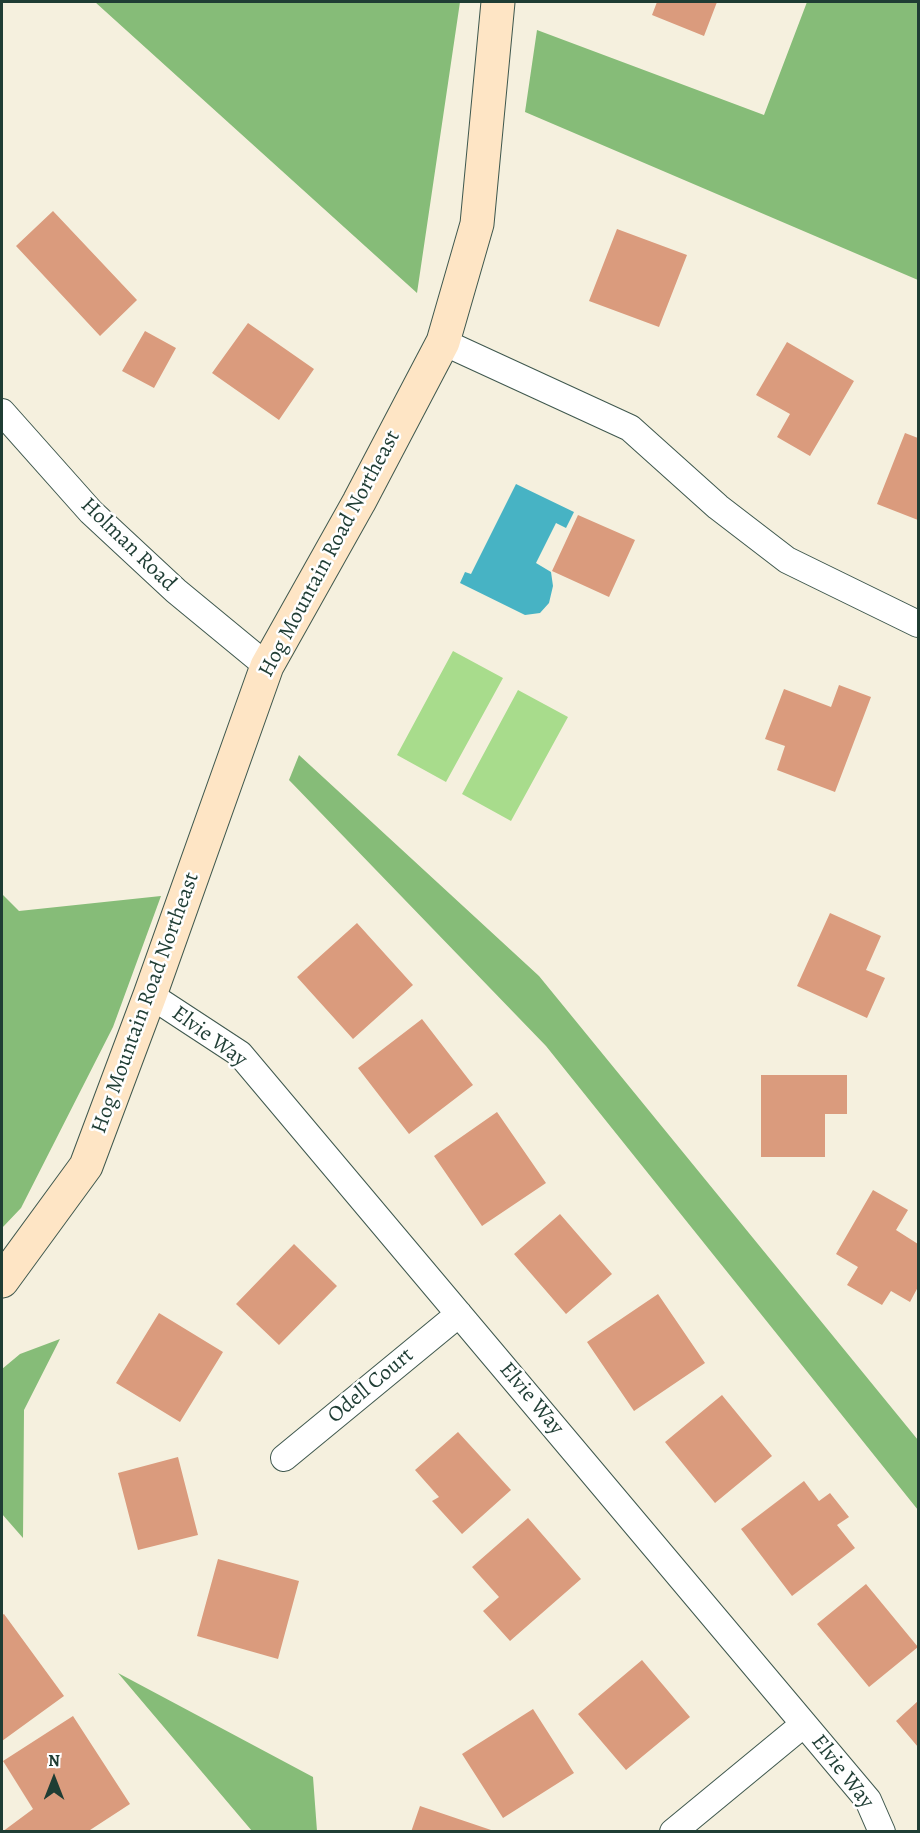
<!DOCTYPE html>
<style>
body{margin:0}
#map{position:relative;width:920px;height:1833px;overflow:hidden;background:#f5f0de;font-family:Alegreya,serif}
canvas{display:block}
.frame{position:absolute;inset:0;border:3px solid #1f3d34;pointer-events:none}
.north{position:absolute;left:24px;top:1749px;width:60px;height:60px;-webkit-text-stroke:4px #fff;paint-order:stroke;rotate:0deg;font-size:16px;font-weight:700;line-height:24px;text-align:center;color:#1f3d34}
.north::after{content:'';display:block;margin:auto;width:21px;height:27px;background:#1f3d34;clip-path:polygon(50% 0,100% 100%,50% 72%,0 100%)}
</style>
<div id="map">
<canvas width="920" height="1833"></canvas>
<div class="frame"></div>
<div class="north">N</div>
</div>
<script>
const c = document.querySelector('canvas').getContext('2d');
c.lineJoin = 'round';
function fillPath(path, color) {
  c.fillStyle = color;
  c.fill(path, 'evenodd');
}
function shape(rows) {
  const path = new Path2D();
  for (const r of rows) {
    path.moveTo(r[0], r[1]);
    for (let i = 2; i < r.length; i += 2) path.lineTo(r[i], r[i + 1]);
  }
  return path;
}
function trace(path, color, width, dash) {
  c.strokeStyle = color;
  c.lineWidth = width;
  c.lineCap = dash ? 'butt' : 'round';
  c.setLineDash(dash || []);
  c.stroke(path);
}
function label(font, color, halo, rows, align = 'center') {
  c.font = font + ' Alegreya,serif';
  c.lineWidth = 5;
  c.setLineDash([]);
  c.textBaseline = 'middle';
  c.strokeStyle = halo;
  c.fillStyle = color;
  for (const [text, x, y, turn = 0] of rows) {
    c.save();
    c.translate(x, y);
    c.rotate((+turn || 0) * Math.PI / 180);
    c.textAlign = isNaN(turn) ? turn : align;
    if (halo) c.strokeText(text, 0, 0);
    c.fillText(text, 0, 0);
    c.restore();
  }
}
const green = shape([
 [453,651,503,678,446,782,397,755],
 [518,690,568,717,511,821,462,794]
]);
const forest = shape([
 [95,2,460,2,417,293],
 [807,2,918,2,918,280,525,112,537,30,764,115],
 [299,755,539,976,918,1440,918,1510,546,1046,289,780],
 [2,894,19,911,161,896,113,1027,21,1208,2,1228],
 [60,1339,24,1410,23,1538,2,1514,2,1369,20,1354],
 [118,1673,313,1777,317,1831,252,1831]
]);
const water = shape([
 [516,484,574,512,566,528,556,523,536,563,551,572,553,586,549,603,540,613,525,615,460,583,465,572,471,574]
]);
const building = shape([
 [657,2,717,2,704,36,652,15],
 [53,211,137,300,100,336,16,246],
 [617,229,687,255,659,327,589,301],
 [248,323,314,369,279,420,212,373],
 [145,331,176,348,154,388,122,371],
 [787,342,854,381,810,456,777,437,790,414,756,395],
 [905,433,918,438,918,520,877,504],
 [578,515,635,540,609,597,552,571],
 [839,685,871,697,835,792,777,770,785,746,765,739,784,689,831,707],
 [830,913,881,936,866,970,885,978,867,1018,797,986],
 [357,923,413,985,353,1039,297,977],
 [422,1019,473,1085,409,1134,358,1068],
 [761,1075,847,1075,847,1114,825,1114,825,1157,761,1157],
 [497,1112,546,1183,482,1226,434,1156],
 [873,1190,908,1210,896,1230,918,1244,918,1287,910,1302,891,1291,882,1305,847,1285,858,1267,836,1254],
 [560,1214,612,1274,566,1314,514,1254],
 [294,1244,337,1286,279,1345,236,1304],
 [658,1294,705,1363,634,1411,587,1342],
 [159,1313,223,1352,180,1422,116,1383],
 [722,1395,772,1456,715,1503,665,1442],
 [458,1432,511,1490,462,1534,432,1501,439,1497,415,1470],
 [178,1457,198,1535,138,1550,118,1473],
 [804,1481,819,1501,830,1493,849,1517,837,1525,855,1548,792,1596,741,1529],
 [528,1518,581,1579,510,1641,483,1611,499,1597,472,1567],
 [218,1559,299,1581,278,1659,197,1636],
 [866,1584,918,1647,869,1687,817,1624],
 [4,1614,64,1696,2,1741,2,1615],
 [642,1660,690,1717,626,1770,578,1714],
 [918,1701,918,1747,896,1721],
 [533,1709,574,1773,503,1818,462,1754],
 [73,1716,130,1804,87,1832,2,1832,33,1809,3,1761],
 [420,1806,494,1831,494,1832,411,1832]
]);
const street = shape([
 [443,342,630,428,718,507,787,560,918,624],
 [2,412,91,512,176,591,267,666],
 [150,995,240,1054,868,1800,882,1832],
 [284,1458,459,1314],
 [673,1832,804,1724]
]);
const secondary = shape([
 [2,1281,86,1166,150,995,267,666,359,502,443,342,477,224,498,2]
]);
const streetNames = [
 ["Holman Road",128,545,44],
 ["Hog Mountain Road Northeast",330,554,-62],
 ["Hog Mountain Road Northeast",146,1003,-70],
 ["Elvie Way",209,1037,36],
 ["Odell Court",371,1386,-40],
 ["Elvie Way",531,1399,50],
 ["Elvie Way",842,1772,52]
];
fillPath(green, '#a8dc8c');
fillPath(forest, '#86bc78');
fillPath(water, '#47b3c4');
fillPath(building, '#da9b7d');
trace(street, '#3f584e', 28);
trace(secondary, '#3f584e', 35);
trace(street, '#fff', 26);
trace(secondary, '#fee5c5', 33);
label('22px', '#1f3d34', '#fff', streetNames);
</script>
